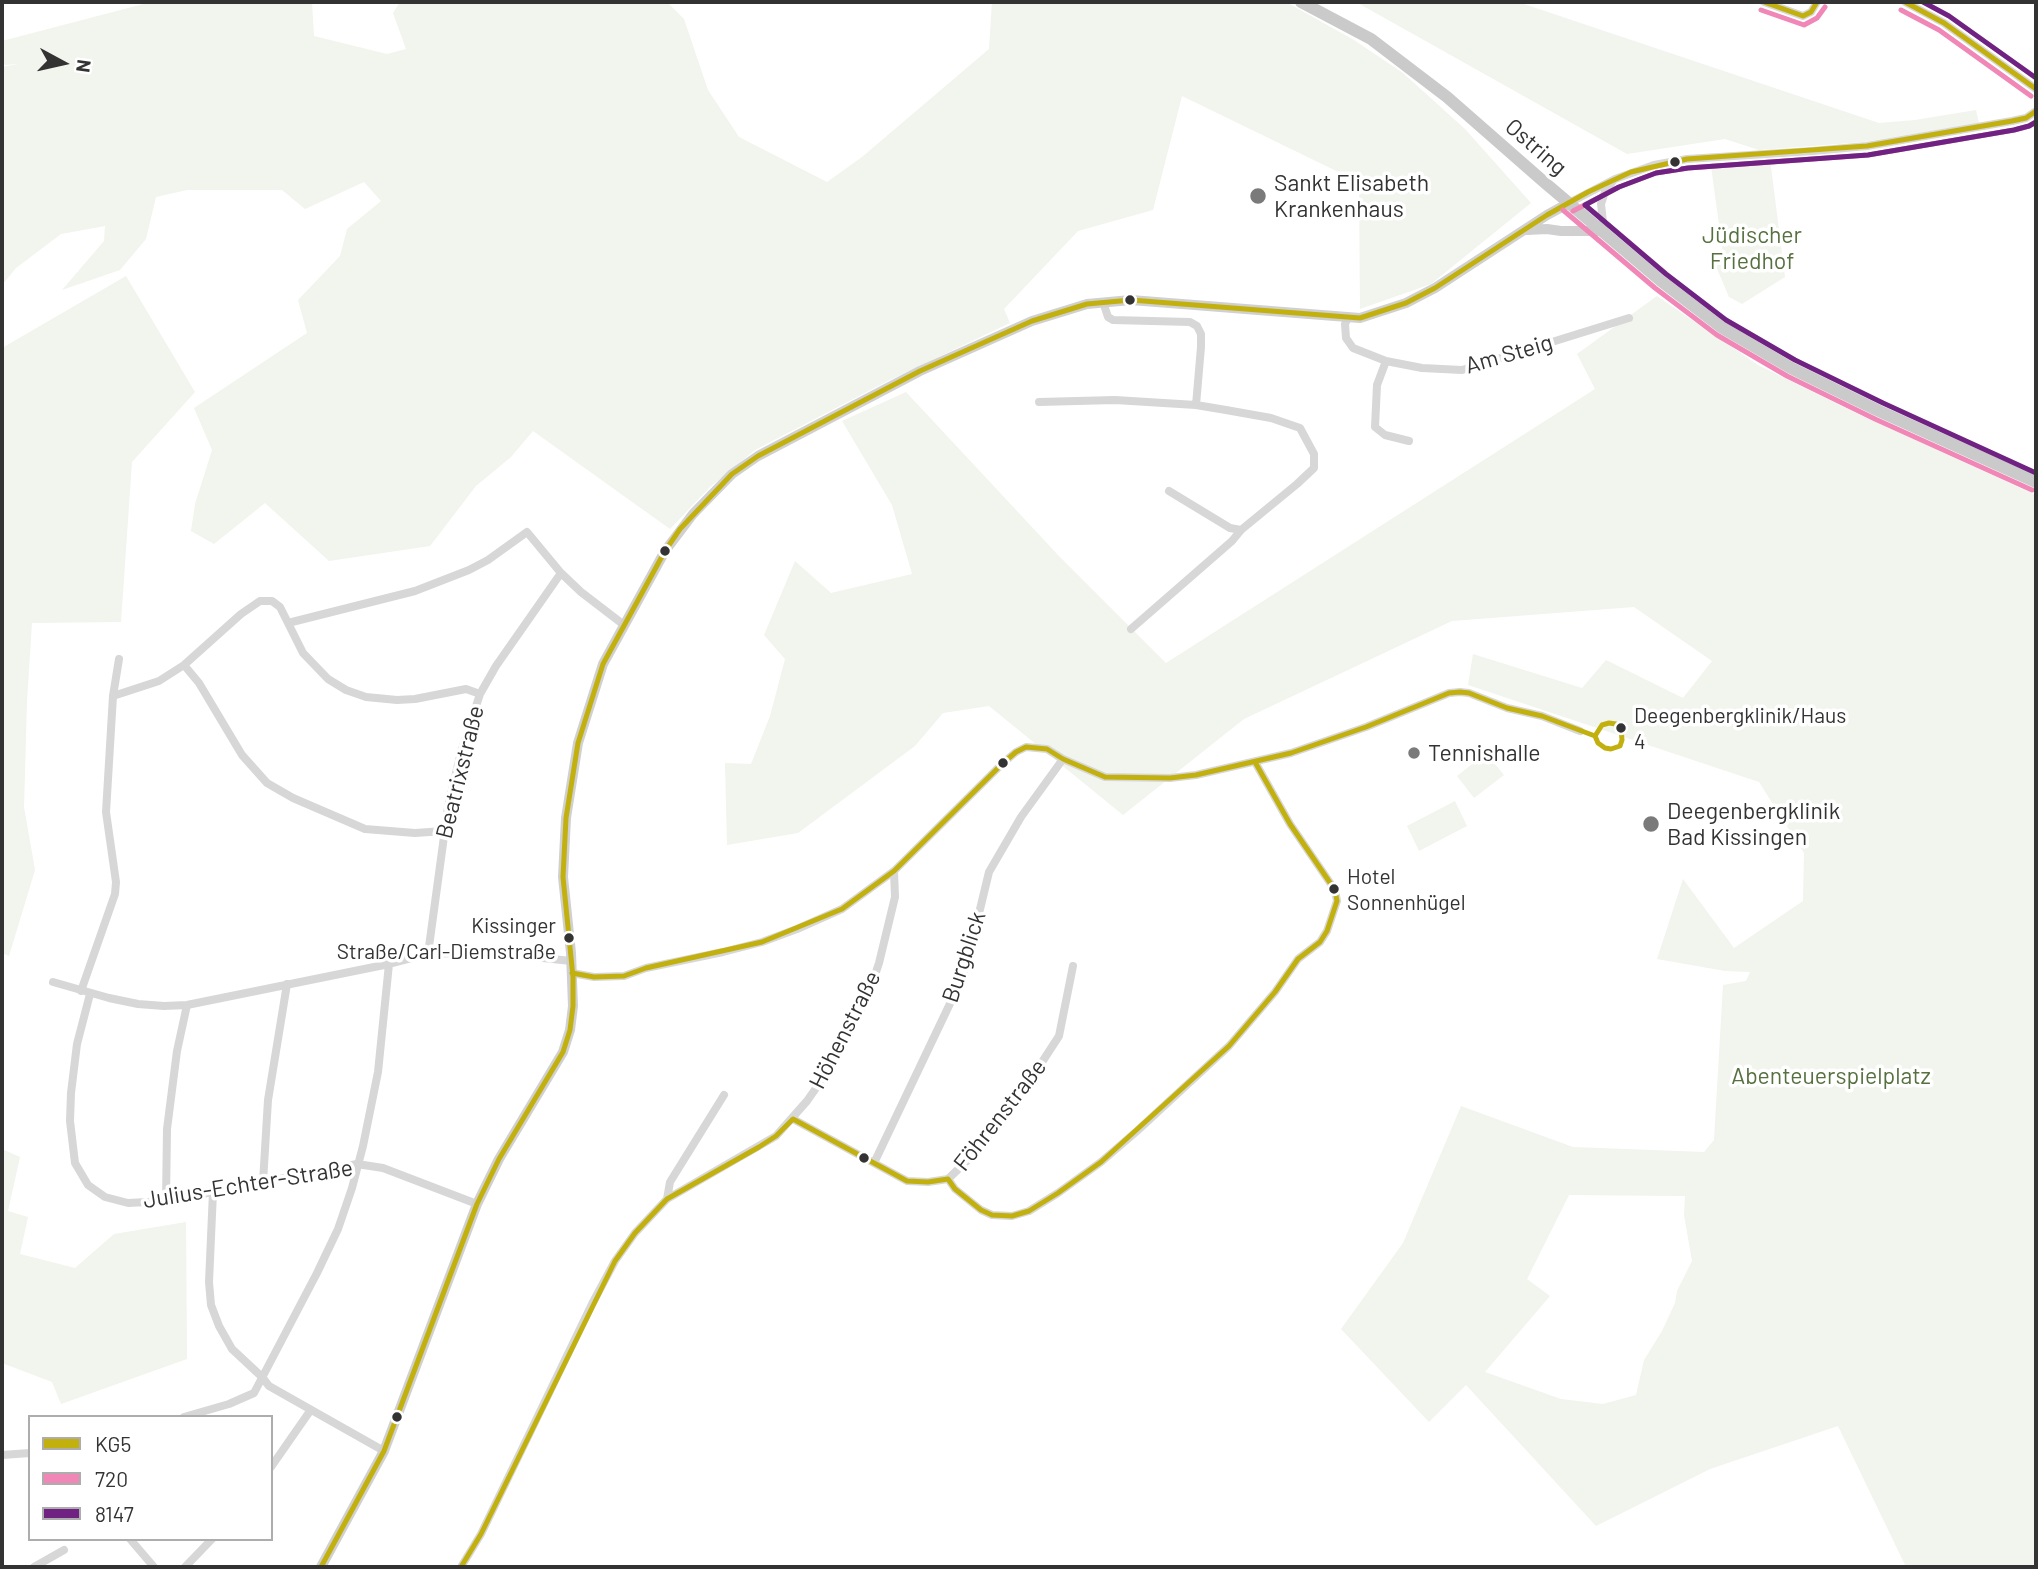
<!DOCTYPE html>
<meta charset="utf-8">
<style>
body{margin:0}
#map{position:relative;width:2038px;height:1569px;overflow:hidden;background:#fff;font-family:Barlow,sans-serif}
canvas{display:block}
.frame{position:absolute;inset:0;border:4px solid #333;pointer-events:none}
.legend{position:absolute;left:28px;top:1415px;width:245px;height:126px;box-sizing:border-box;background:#fff;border:2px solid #adadad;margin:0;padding:9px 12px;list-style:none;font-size:21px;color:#333}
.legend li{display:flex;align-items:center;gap:14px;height:35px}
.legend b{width:35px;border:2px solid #adadad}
.north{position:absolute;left:28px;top:28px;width:70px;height:70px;-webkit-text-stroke:5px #fff;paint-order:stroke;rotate:98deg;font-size:19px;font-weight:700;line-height:28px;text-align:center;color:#333}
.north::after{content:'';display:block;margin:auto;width:24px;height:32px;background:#333;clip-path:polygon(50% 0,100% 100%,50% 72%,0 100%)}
</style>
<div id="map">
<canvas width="2038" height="1569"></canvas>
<div class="frame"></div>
<ul class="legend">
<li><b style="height:9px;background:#c2b00f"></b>KG5</li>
<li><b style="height:9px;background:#f087b6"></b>720</li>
<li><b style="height:9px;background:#702283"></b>8147</li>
</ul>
<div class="north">N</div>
</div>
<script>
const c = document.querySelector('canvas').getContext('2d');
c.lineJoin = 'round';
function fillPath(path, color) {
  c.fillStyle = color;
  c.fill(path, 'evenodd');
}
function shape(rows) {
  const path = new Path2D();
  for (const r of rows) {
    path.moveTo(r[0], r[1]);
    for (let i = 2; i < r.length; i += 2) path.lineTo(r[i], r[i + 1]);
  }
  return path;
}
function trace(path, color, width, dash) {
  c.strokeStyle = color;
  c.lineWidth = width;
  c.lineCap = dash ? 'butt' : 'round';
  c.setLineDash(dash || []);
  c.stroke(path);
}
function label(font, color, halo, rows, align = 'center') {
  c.font = font + ' Barlow,sans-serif';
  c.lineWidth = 7;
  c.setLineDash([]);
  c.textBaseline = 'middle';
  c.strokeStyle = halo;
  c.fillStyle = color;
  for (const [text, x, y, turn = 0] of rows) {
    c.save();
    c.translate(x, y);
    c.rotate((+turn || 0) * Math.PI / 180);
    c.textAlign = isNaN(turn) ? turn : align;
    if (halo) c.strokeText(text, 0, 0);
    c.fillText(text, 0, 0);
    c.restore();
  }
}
const green = shape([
 [151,2,312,2,314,36,387,54,406,49,393,13,400,2,667,2,684,19,708,90,739,137,827,182,862,157,989,49,992,2,1286,2,1354,40,1403,73,1465,129,1531,203,1431,284,1360,309,1359,182,1182,96,1153,210,1078,231,1004,309,1010,323,886,382,755,450,710,487,670,529,533,431,511,457,476,486,430,546,329,561,265,503,214,544,191,531,195,504,212,450,194,408,307,333,298,300,340,256,347,229,381,201,364,182,305,209,282,190,187,190,156,197,146,239,120,270,62,290,104,241,105,226,61,234,16,268,2,285,2,67,18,64,5,65,2,59,2,41],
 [1356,2,1518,2,1879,123,1915,120,1976,110,1979,123,1864,142,1759,150,1725,139,1627,154],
 [1770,159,1785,277,1742,304,1729,297,1715,264,1724,261,1711,166],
 [126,276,195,392,132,462,121,622,32,623,27,701,24,807,35,870,9,956,2,953,2,348],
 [1657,296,1758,365,1858,414,2036,495,2036,1567,1906,1567,1838,1426,1710,1469,1596,1526,1466,1385,1429,1422,1341,1329,1403,1243,1461,1106,1573,1147,1704,1152,1714,1140,1723,985,1746,981,1750,972,1725,971,1657,959,1683,879,1734,948,1803,901,1804,853,1759,782,1468,685,1473,654,1582,688,1606,660,1683,698,1712,661,1634,607,1452,621,1244,719,1123,815,989,706,943,713,915,746,798,833,727,845,725,763,751,764,770,716,785,659,764,635,795,561,831,593,912,574,892,505,842,421,906,392,1058,555,1166,663,1595,389,1577,354],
 [1569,1195,1685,1196,1684,1215,1692,1261,1677,1291,1675,1303,1662,1331,1644,1360,1636,1395,1603,1404,1561,1399,1485,1372,1550,1296,1527,1279],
 [1486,753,1504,775,1474,798,1457,776],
 [1455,801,1467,826,1419,851,1407,826],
 [2,1149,20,1157,8,1211,28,1217,20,1254,75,1268,114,1234,186,1222,187,1359,61,1404,52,1382,2,1363]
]);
const street = shape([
 [1764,2,1803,16,1811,12,1817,2],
 [1905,2,1944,23,2036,89],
 [1569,203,1615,179,1654,165,1687,159,1813,151,1867,146,2012,121,2026,118,2036,111],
 [1604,231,1601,204,1605,192,1613,181],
 [1103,302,1108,317,1113,320,1190,322,1197,326,1201,334,1201,347,1196,405],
 [1348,318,1345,324,1346,338,1353,348,1386,361,1422,368,1462,370,1629,318],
 [1386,361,1377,385,1375,427,1385,435,1409,441],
 [1039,402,1115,400,1196,405,1226,410,1271,418,1300,428,1314,454,1314,468,1297,484,1241,530,1232,541,1131,629],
 [1169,491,1230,528,1241,530],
 [288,623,415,591,469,570,488,560,527,532,561,573,581,592,624,625],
 [184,665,199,683,242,755,267,783,293,798,365,829,415,833,444,831],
 [113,696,159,681,184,665,241,614,260,601,272,601,280,607,303,653,328,679,346,690,366,697,397,700,415,699,466,689,480,694],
 [428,954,448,807,461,752,480,694,496,666,561,573],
 [572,973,594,977,624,976,646,968,723,952,762,942,797,929,842,909,894,871,1003,763,1016,752,1026,747,1047,749,1063,759,1105,777,1170,778,1196,775,1291,753,1366,727,1449,693,1460,692,1469,693,1507,708,1542,716,1580,731],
 [53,982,109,998,138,1004,164,1006,187,1005,389,964,428,954,487,952,571,961],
 [81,991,115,894,116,882,106,812,113,696,119,659],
 [90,994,77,1044,71,1093,70,1121,75,1163,88,1185,105,1197,128,1203,166,1201,357,1164,383,1168,477,1204],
 [793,1119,907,1181,928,1182,948,1179,972,1156,1020,1096,1059,1036,1073,966],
 [874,1163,956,991,967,963,989,872,1021,817,1063,759],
 [948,1179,955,1189,981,1210,992,1215,1012,1216,1029,1211,1058,1193,1101,1162,1137,1131,1229,1046,1275,992,1298,959,1320,942,1327,931,1337,901,1335,890,1290,824,1255,762],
 [263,1182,268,1100,287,984],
 [213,1192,209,1282,211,1305,219,1326,232,1349,262,1377,269,1386,384,1451],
 [667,1199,670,1182,724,1095],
 [166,1201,167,1129,177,1051,187,1005],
 [184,1417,229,1404,254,1393,317,1273,338,1229,352,1188,363,1146,378,1072,389,964],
 [2,1455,30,1453],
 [271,1467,310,1411],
 [130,1539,154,1567],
 [34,1567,64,1550],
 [185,1567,212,1539],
 [461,1567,481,1534,592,1304,615,1261,635,1233,667,1199,776,1136,807,1101,830,1068,868,996,879,963,895,897,894,871]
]);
const secondary = shape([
 [1527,230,1547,229,1561,231,1604,231],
 [321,1567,384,1451,477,1204,499,1159,563,1052,570,1030,573,1006,571,953,563,877,566,818,578,743,603,664,665,551,693,514,732,474,758,456,920,371,1032,321,1087,304,1131,300,1360,318,1406,303,1435,288,1547,215,1569,203]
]);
const primary = shape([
 [1301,2,1371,39,1447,97,1544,182,1661,281,1721,327,1791,368,1879,411,2036,482]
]);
const bus1 = shape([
 [1764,2,1803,16,1811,12,1817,2],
 [1905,2,1944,23,2036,89],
 [1609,723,1616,724,1621,728,1622,740,1620,746,1611,749,1605,748,1598,743,1595,736,1602,725,1609,723],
 [572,973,594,977,624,976,646,968,762,942,842,909,894,871,1003,763,1016,752,1026,747,1047,749,1063,759,1105,777,1170,778,1196,775,1291,753,1366,727,1449,693,1460,692,1469,693,1507,708,1542,716,1595,736],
 [321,1567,384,1451,477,1204,499,1159,563,1052,570,1030,573,1006,573,977,563,877,566,818,578,743,603,664,665,551,680,529,732,474,758,456,920,371,1032,321,1087,304,1131,300,1360,318,1406,303,1435,288,1547,215,1588,192,1631,172,1687,159,1867,146,2012,121,2026,118,2036,111],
 [461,1567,481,1534,615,1261,635,1233,667,1199,759,1147,776,1136,793,1119,907,1181,928,1182,948,1179,955,1189,981,1210,992,1215,1012,1216,1029,1211,1058,1193,1101,1162,1229,1046,1275,992,1298,959,1320,942,1327,931,1337,901,1335,890,1290,824,1255,762]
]);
const bus2 = shape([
 [1761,10,1804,25,1817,18,1825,7],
 [1901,10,1939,30,2031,96],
 [1563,210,1655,288,1717,335,1787,376,1875,419,2032,490],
 [1573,211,1619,187,1656,173,1688,168,1868,155,2014,130,2029,126,2036,122]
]);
const bus3 = shape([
 [1923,2,1949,16,2036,78],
 [2036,122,2029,126,2014,130,1868,155,1688,168,1656,173,1619,187,1585,205,1666,274,1726,320,1795,360,1883,403,2036,473]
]);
const markers = [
 [1675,162,6,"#333"],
 [1258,196,9,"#7a7a7a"],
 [1130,300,6,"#333"],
 [665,551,6,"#333"],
 [1621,728,6,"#333"],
 [1414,753,7,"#7a7a7a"],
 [1003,763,6,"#333"],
 [1651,824,9,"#7a7a7a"],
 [1334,889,6,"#333"],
 [569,938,6,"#333"],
 [864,1158,6,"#333"],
 [397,1417,6,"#333"]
];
const busNames = [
 ["Deegenbergklinik/Haus",1634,716],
 ["4",1634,742],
 ["Hotel",1347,877],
 ["Sonnenhügel",1347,903],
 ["Kissinger",556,926,"right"],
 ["Straße/Carl-Diemstraße",556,952,"right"]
];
const streetNames = [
 ["Ostring",1536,147,41],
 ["Am Steig",1509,354,-16],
 ["Beatrixstraße",460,772,-76],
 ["Burgblick",964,957,-72],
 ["Höhenstraße",845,1030,-63],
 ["Föhrenstraße",1000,1115,-52],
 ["Julius-Echter-Straße",248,1184,-9]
];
const poiNames = [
 ["Sankt Elisabeth",1274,183],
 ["Krankenhaus",1274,209],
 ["Tennishalle",1428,753],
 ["Deegenbergklinik",1667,811],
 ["Bad Kissingen",1667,837]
];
const parkNames = [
 ["Jüdischer",1752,235],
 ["Friedhof",1752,261],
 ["Abenteuerspielplatz",1831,1076]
];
fillPath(green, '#f1f5ed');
trace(street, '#d7d7d7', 8);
trace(secondary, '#d0d0d0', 10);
trace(primary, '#cacaca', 12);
trace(bus1, '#c2b00f', 5);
trace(bus2, '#f087b6', 5);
trace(bus3, '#702283', 5);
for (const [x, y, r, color] of markers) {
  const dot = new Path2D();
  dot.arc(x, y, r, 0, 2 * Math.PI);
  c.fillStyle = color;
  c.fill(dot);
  trace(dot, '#fff', 2.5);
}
label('21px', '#333', '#fff', busNames, 'left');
label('23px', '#333', '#fff', streetNames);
label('23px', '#333', '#fff', poiNames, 'left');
label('23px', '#56703f', '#fff', parkNames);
</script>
